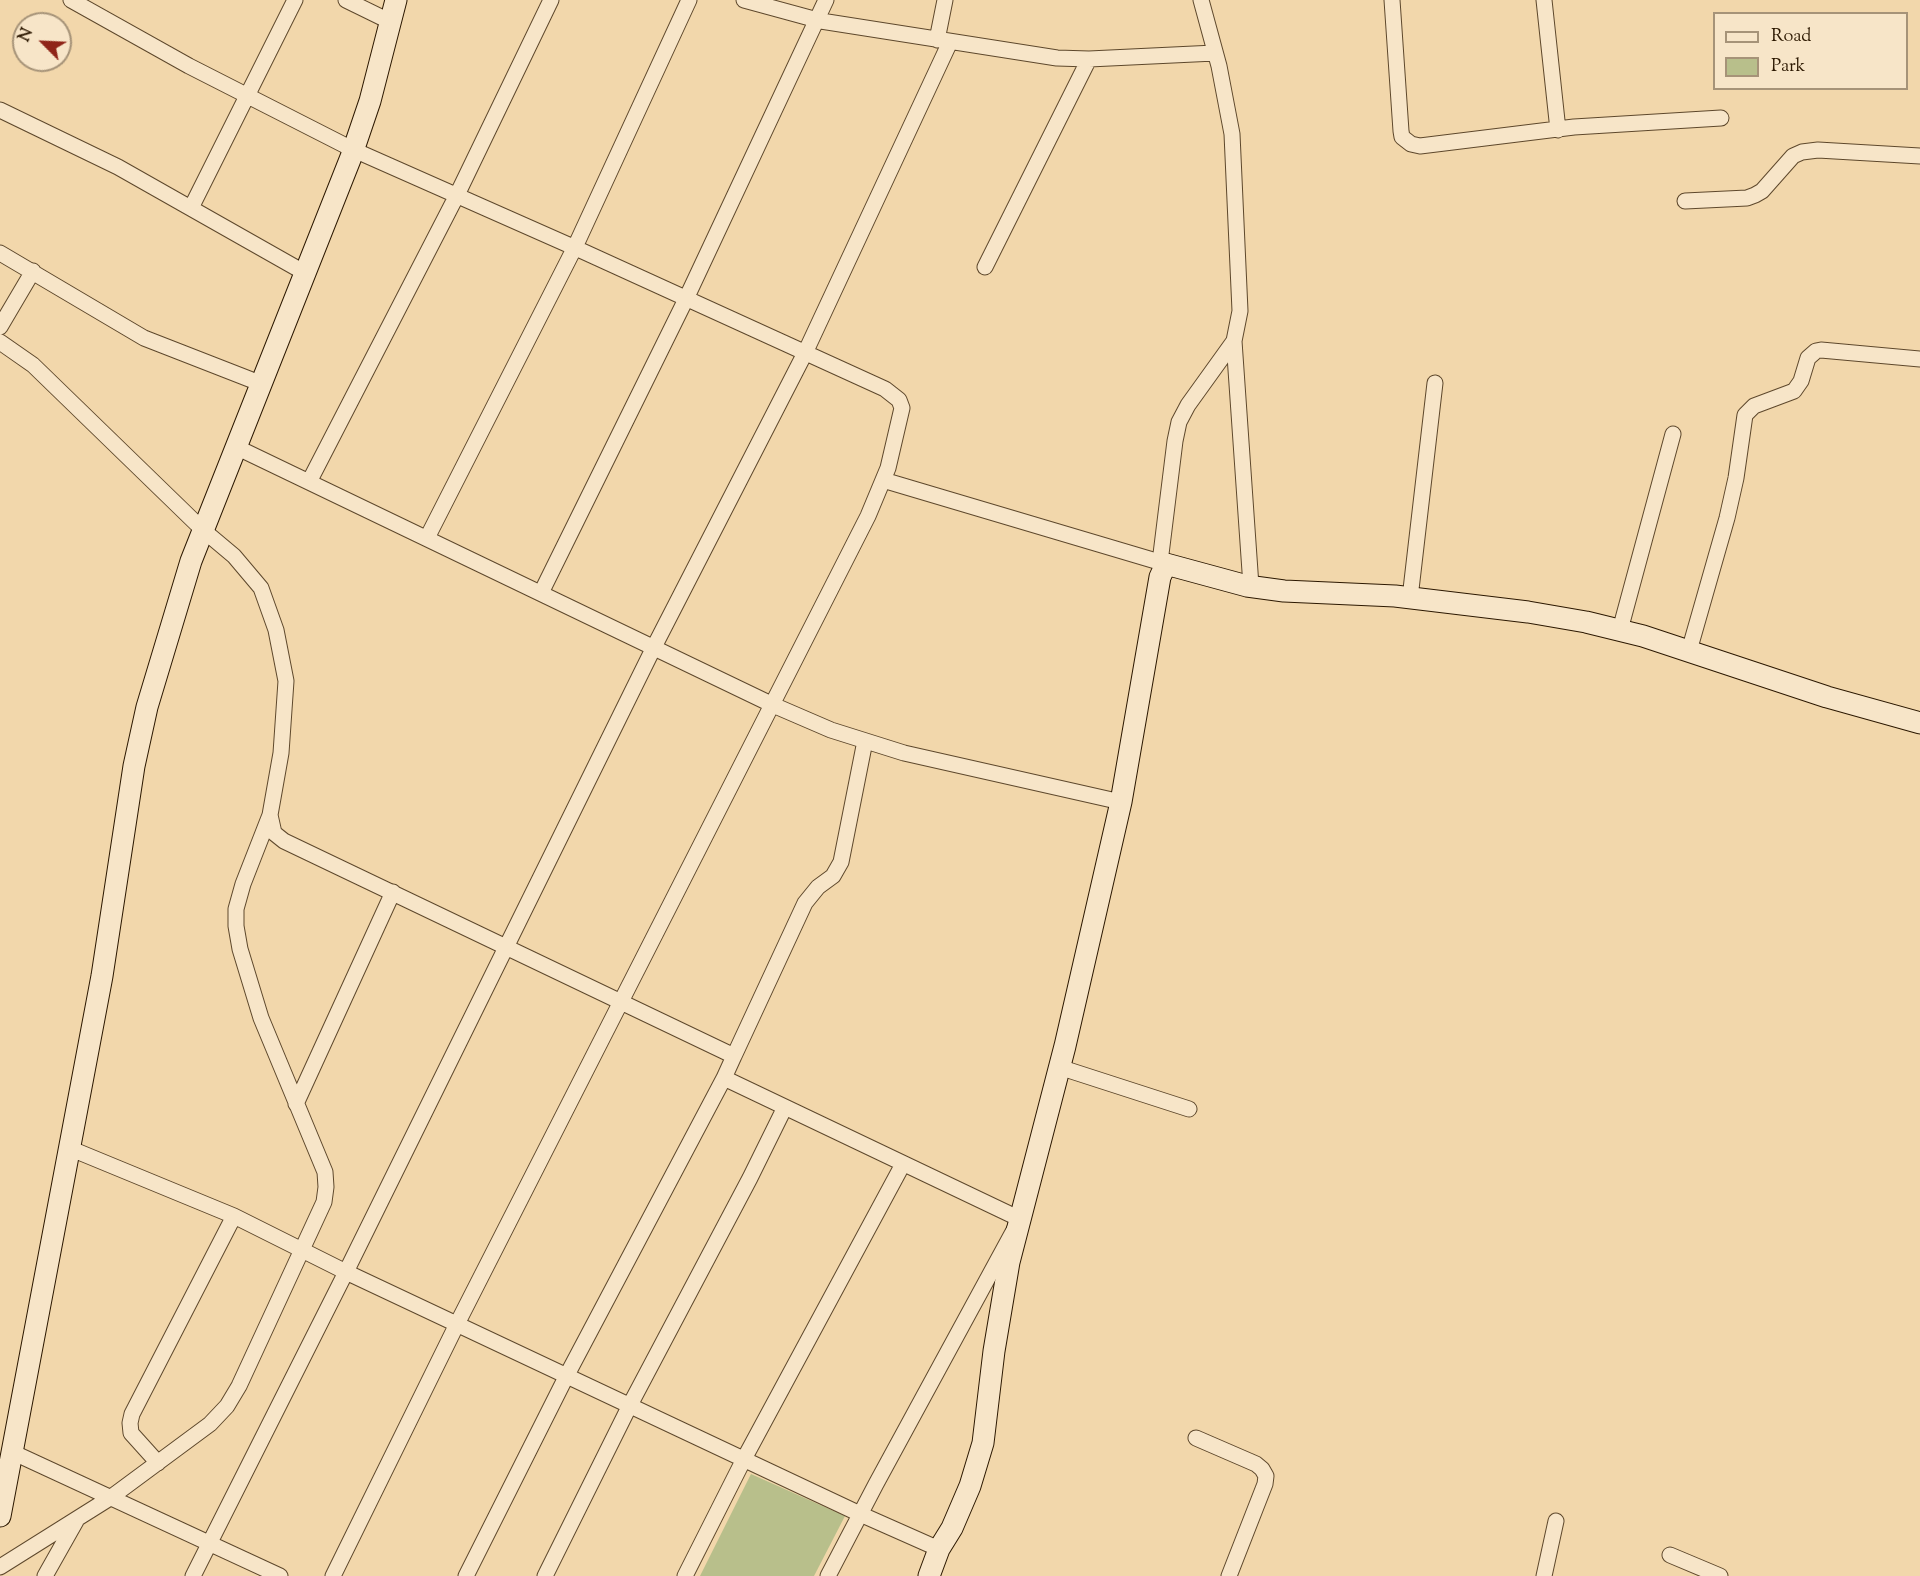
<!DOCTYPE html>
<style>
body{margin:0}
#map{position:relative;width:1920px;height:1576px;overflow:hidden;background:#f2d7ab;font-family:"Sorts Mill Goudy",serif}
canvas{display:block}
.legend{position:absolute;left:1713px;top:12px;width:195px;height:78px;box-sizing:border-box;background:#f7e5c8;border:2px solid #a69378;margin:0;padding:8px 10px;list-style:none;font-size:18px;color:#2c1801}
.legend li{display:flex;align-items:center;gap:12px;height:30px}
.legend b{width:30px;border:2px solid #a69378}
.north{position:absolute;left:12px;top:12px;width:60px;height:60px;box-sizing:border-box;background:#f7e5c8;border:2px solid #a69378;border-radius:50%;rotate:294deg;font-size:16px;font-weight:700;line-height:24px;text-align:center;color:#2c1801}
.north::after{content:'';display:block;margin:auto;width:21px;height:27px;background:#8f2418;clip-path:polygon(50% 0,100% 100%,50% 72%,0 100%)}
</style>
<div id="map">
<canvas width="1920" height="1576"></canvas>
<ul class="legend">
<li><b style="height:8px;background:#f7e5c8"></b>Road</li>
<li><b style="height:16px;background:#b8bf8b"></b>Park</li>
</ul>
<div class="north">N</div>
</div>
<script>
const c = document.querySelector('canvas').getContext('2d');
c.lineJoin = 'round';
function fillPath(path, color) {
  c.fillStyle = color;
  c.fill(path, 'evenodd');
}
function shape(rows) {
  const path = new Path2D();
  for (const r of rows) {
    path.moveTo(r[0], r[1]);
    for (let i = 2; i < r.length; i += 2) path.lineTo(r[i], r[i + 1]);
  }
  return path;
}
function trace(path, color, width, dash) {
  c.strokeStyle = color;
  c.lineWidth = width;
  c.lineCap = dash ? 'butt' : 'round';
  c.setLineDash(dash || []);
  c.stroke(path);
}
const green = shape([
 [751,1474,845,1516,814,1576,700,1576]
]);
const street = shape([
 [71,0,189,66,354,150,580,250,885,389,899,400,902,408,888,468,868,516,457,1324,333,1576],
 [346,0,391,22],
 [744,0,821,21,1057,58,1089,59,1215,53],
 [1392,0,1401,131,1402,137,1411,144,1420,146,1574,127,1721,118],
 [1544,0,1558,130],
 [937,40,945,0],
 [0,110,118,167,307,274],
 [1685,201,1747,198,1755,195,1762,191,1793,156,1802,152,1818,150,1920,156],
 [191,208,295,0],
 [0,253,144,338,262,384],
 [985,267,1089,59],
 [0,327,33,271],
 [1234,341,1251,586],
 [0,342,33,365,203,530,234,556,261,588,276,630,286,681,281,753,270,815,274,833,284,841,734,1056,724,1078,1020,1219,876,1484,828,1576],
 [236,447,773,705,831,730,904,753,1121,802],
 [883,480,1166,564],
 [309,482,457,195,551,0],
 [427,538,575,247,689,0],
 [1160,562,1175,441,1179,422,1188,405,1234,341,1240,311,1232,134,1219,66,1201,0],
 [541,593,686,299,826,0],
 [1410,598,1435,383],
 [1620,630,1673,434],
 [1689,651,1727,518,1736,478,1745,415,1754,406,1794,391,1801,381,1808,358,1816,351,1821,350,1920,359],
 [734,1056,805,903,818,887,833,876,841,862,865,741],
 [1059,1067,1189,1109],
 [296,1104,393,892],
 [69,1148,234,1216,346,1272,860,1514,939,1549],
 [1196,1438,1256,1464,1262,1469,1266,1476,1265,1484,1229,1576],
 [12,1452,280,1576],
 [158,1463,131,1433,130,1423,132,1414,234,1216],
 [1670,1555,1720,1576],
 [0,1567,110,1498,210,1424,227,1406,239,1386,324,1202,326,1187,325,1172,261,1018,240,949,236,926,236,909,243,884,270,815],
 [45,1576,76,1521],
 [193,1576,346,1272,654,647,805,353,950,42],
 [466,1576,567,1375,724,1078],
 [545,1576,630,1405,750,1178,785,1107],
 [685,1576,744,1459,903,1164],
 [1544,1576,1556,1521]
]);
const secondary = shape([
 [0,1516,102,976,134,766,147,707,191,561,351,157,370,101,396,0],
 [929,1576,939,1549,952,1528,970,1486,983,1443,994,1351,1009,1262,1065,1046,1121,802,1160,577,1166,564,1247,586,1284,591,1395,596,1528,612,1586,622,1643,636,1827,697,1920,723]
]);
fillPath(green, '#b8bf8b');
trace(street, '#5e482c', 17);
trace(secondary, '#2c1801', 23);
trace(street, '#f7e5c8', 15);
trace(secondary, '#f7e5c8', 21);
</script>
